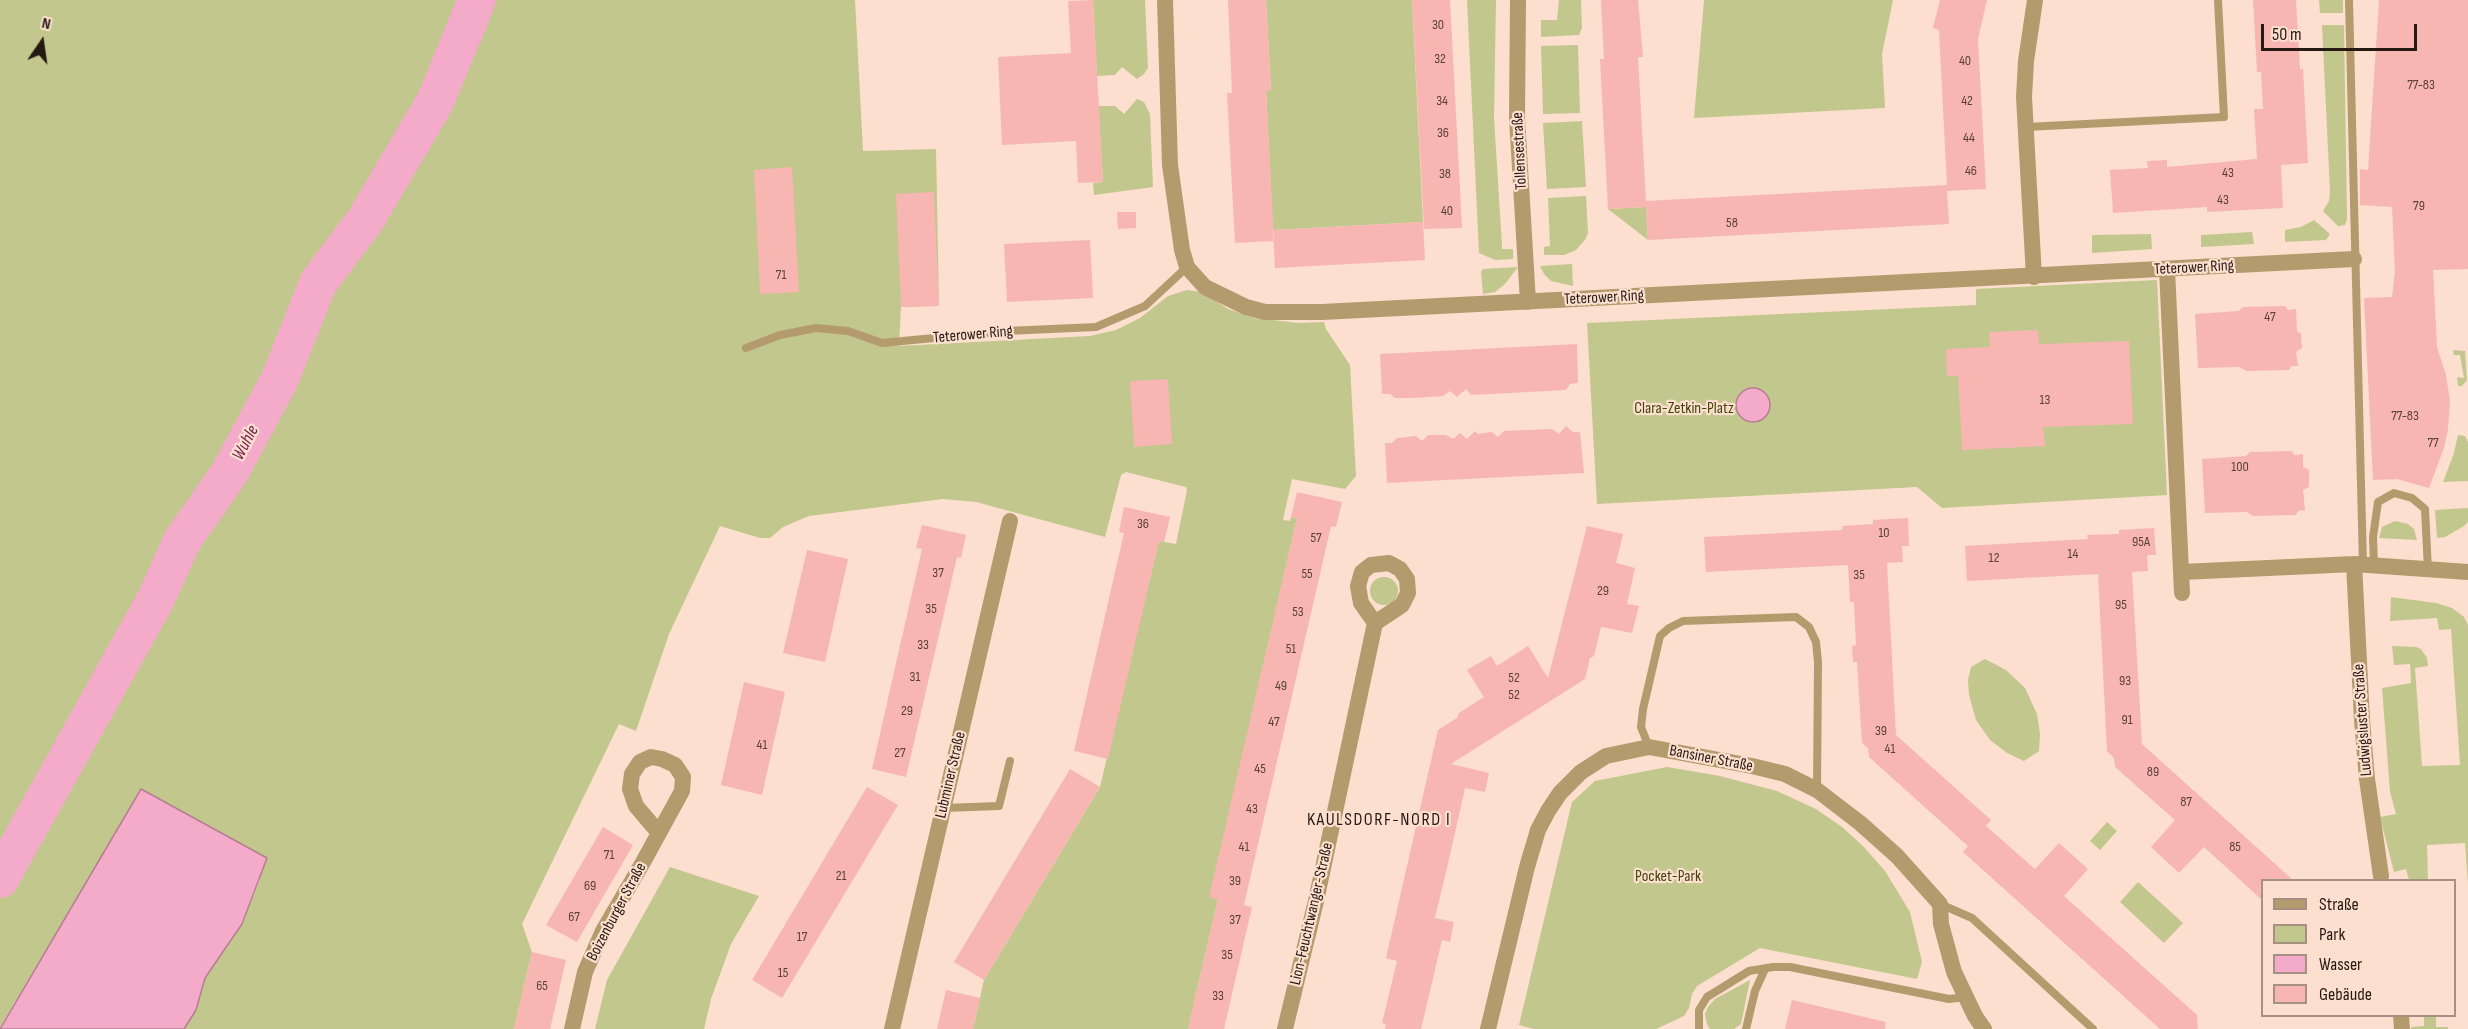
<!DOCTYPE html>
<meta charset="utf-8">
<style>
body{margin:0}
#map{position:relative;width:2468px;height:1029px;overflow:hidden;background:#fcdfce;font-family:"Sofia Sans Condensed",sans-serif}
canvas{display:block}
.legend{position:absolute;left:2261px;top:879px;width:195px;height:138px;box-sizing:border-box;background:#fcdfce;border:2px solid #a69082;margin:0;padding:8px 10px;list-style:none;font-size:18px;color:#261911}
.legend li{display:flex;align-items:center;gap:12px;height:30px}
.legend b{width:30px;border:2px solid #a69082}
.north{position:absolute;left:12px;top:12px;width:60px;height:60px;-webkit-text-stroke:4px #fcdfce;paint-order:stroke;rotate:13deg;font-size:16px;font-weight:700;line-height:24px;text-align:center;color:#261911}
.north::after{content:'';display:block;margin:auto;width:21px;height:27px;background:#261911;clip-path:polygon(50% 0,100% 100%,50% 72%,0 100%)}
.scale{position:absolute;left:2261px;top:24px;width:156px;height:27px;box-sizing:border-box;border:3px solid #261911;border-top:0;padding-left:8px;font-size:18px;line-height:21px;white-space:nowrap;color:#261911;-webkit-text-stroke:4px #fcdfce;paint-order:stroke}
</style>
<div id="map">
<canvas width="2468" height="1029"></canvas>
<ul class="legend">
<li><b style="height:8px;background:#b49b6d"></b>Straße</li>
<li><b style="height:16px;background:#c2c78d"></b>Park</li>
<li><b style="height:16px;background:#f4aac9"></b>Wasser</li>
<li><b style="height:16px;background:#f7b6b2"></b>Gebäude</li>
</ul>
<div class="north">N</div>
<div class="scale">50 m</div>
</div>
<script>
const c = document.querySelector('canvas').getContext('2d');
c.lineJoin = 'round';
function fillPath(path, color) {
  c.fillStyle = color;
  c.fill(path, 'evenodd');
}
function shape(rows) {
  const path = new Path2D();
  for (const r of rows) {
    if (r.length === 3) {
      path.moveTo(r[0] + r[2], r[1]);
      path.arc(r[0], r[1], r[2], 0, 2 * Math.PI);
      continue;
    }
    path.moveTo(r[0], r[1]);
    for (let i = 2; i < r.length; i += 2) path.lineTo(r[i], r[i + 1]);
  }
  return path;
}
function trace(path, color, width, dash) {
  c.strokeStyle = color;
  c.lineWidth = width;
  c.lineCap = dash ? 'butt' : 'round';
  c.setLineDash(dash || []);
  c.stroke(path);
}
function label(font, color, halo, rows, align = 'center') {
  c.font = font + ' "Sofia Sans Condensed",sans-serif';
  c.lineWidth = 4.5;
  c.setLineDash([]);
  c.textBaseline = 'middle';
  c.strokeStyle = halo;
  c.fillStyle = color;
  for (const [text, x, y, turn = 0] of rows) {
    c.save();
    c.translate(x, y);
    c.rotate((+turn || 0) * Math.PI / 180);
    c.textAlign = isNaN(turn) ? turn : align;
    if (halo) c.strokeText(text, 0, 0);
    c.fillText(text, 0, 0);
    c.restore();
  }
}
const green = shape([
 [0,0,855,0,863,151,936,149,939,306,901,307,899,346,1090,336,1116,330,1140,318,1168,296,1187,290,1202,292,1228,309,1255,318,1298,323,1324,322,1326,329,1350,365,1356,476,1345,489,1292,479,1283,520,1290,521,1291,517,1297,518,1210,897,1218,899,1188,1029,973,1029,984,980,1100,787,1159,541,1176,544,1187,490,1186,487,1126,472,1121,475,1105,537,976,502,943,499,809,516,783,527,770,538,760,538,720,526,669,634,636,731,619,724,522,924,532,952,514,1029,184,1029,196,1010,205,978,242,924,260,880,142,789,0,1027],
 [1093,0,1145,0,1148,68,1144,74,1137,79,1122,67,1115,75,1097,76],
 [1266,0,1412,0,1423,222,1273,230,1266,91,1271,91],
 [1467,0,1496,0,1494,118,1502,246,1502,249,1513,249,1513,259,1495,260,1479,253],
 [1559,0,1581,0,1582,28,1579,35,1541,37,1541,20,1557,20],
 [1704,0,1893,0,1882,54,1885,108,1694,118],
 [2319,0,2343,0,2343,13,2320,13],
 [2322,25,2344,25,2347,219,2345,225,2338,226,2323,211,2329,201,2330,191],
 [1578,45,1580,113,1543,114,1541,46],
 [1137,99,1144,102,1150,114,1153,187,1094,195,1093,183,1103,182,1098,106,1115,106,1124,114],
 [1582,121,1586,187,1547,189,1543,123],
 [1586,196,1588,233,1585,240,1576,250,1564,255,1544,255,1544,247,1550,246,1548,198],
 [1646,207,1648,240,1608,209],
 [2314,220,2330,234,2326,240,2285,242,2285,230,2301,227],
 [2252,232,2254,244,2201,247,2201,235],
 [2151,234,2152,249,2092,253,2092,235],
 [1572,264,1573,286,1551,281,1544,274,1540,266],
 [1518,267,1505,284,1495,292,1483,294,1481,272,1483,269],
 [2157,280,2167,495,1942,508,1917,487,1597,504,1587,323,1976,305,1976,289],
 [2453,350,2465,351,2467,380,2462,386,2458,386,2457,377,2464,378,2460,355,2454,355],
 [2458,435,2465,436,2468,442,2468,481,2443,482,2454,453],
 [2468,508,2468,522,2464,526,2445,537,2437,538,2435,510],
 [2395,521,2408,524,2414,529,2417,540,2379,538,2382,527],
 [1384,591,14],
 [2391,597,2436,603,2452,608,2464,617,2468,625,2468,884,2465,843,2427,845,2428,880,2409,880,2406,869,2394,872,2380,817,2396,814,2390,792,2382,688,2411,683,2410,664,2394,665,2392,646,2416,647,2421,649,2427,658,2428,666,2415,668,2422,766,2460,765,2451,629,2439,630,2437,618,2390,621],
 [1985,659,2006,670,2025,688,2037,714,2040,734,2039,751,2024,761,2007,753,1990,740,1976,720,1969,695,1968,680,1971,667],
 [1667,767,1720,776,1777,791,1816,809,1842,827,1863,846,1885,871,1910,912,1922,962,1917,979,1760,948,1697,986,1692,994,1689,1008,1684,1016,1656,1029,1534,1029,1519,1025,1572,802,1595,781],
 [2107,822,2117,831,2100,850,2090,841],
 [670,867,759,896,731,944,711,999,704,1029,595,1029,607,980],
 [2138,882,2183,923,2164,943,2120,902],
 [1750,980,1741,1024,1734,1029,1710,1029,1707,1024,1705,1014,1708,1007,1715,999],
 [2424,1016,2436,1016,2436,1027,2448,1027,2448,1029,2411,1029,2411,1027,2424,1026]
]);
const water = shape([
 [1753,405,17],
 [141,789,267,858,242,924,205,978,196,1010,184,1029,0,1029,141,789]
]);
const river = shape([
 [0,879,156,599,182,541,230,472,280,379,318,283,366,219,435,102,477,0]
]);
const building = shape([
 [1093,0,1103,182,1078,183,1076,141,1002,145,998,57,1071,53,1068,1],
 [1228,0,1266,0,1271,91,1266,91,1274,241,1235,243,1227,93,1232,93],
 [1412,0,1450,0,1462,228,1424,229],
 [1601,0,1638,0,1643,57,1638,57,1646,201,1947,185,1939,30,1933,28,1940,0,1987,0,1978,39,1986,189,1947,191,1949,224,1648,240,1646,207,1608,209,1600,59,1604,59],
 [2253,0,2296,0,2300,69,2303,69,2308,163,2281,165,2283,208,2207,212,2207,207,2113,213,2110,170,2148,168,2147,161,2167,160,2167,167,2257,159,2254,109,2263,109,2261,72,2257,72],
 [2379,0,2468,0,2468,269,2433,270,2437,347,2446,375,2450,401,2448,429,2444,448,2429,488,2397,479,2373,480,2364,298,2392,297,2395,272,2392,207,2360,205,2360,169,2368,170],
 [792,167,799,292,760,294,754,170],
 [934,192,939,306,901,307,896,194],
 [1117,212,1136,212,1136,228,1118,229],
 [1423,222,1425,260,1275,268,1273,230],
 [1090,240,1093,298,1007,302,1004,244],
 [2285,306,2288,310,2296,309,2297,331,2301,334,2302,348,2296,352,2298,366,2291,366,2289,370,2246,371,2240,367,2198,368,2195,314,2239,311,2243,307],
 [2038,330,2039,344,2129,341,2133,424,2043,427,2045,446,1962,450,1958,376,1947,376,1946,349,1990,347,1989,332],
 [1577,344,1578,383,1570,384,1566,390,1471,395,1466,389,1457,397,1450,391,1443,396,1413,398,1395,398,1390,394,1382,394,1380,354],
 [1168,379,1172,444,1134,447,1130,381],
 [1566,426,1573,432,1580,432,1584,473,1387,483,1385,443,1392,443,1397,438,1416,436,1422,441,1428,435,1446,435,1453,439,1460,433,1467,439,1475,431,1478,434,1492,432,1498,437,1504,431,1552,429,1559,434],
 [2292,451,2294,455,2303,454,2303,467,2309,470,2309,487,2303,490,2305,510,2298,511,2296,515,2253,516,2247,512,2205,513,2202,459,2246,456,2250,452],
 [1297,492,1342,502,1336,527,1331,526,1244,905,1252,907,1224,1029,1188,1029,1218,899,1209,897,1297,518,1291,517],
 [1124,507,1170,517,1164,542,1159,541,1108,759,1074,751,1124,533,1119,532],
 [1908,518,1909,546,1902,546,1903,562,1887,563,1896,735,1991,820,1986,826,2035,869,2059,843,2088,869,2064,896,2197,1015,2198,1029,2160,1029,1963,852,1968,846,1869,757,1868,748,1862,743,1857,662,1853,662,1852,646,1856,645,1854,602,1850,602,1848,565,1706,572,1704,537,1842,530,1842,526,1873,524,1873,520],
 [922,525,966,535,961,558,957,557,906,777,872,769,922,549,916,548],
 [1587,526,1623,534,1616,563,1635,568,1627,604,1639,606,1632,633,1601,627,1594,656,1590,658,1585,679,1451,764,1489,773,1485,792,1465,788,1450,855,1435,918,1454,922,1450,942,1442,940,1421,1029,1385,1029,1386,1024,1382,1023,1397,961,1386,958,1438,730,1457,718,1459,713,1484,697,1467,670,1491,656,1497,666,1528,646,1548,678],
 [2154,528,2156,555,2147,555,2148,571,2132,572,2142,744,2293,880,2262,880,2262,900,2204,847,2179,873,2151,847,2175,820,2115,767,2114,758,2107,751,2098,574,1967,581,1965,546,2088,539,2087,535,2119,534,2119,530],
 [807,550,848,559,825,662,783,653],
 [744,682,785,692,762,795,721,785],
 [1070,769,1100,787,984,980,954,962],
 [867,787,898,805,782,998,752,980],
 [603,827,633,845,577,942,546,925],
 [532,952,566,960,550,1029,514,1029],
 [946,990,980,998,973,1029,937,1029],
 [1792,1000,1886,1022,1885,1029,1785,1029]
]);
const lane = shape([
 [2349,0,2363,565],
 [2026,127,2224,117,2218,0],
 [746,348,780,335,816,328,848,331,882,343,1006,331,1096,327,1145,306,1187,267],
 [2374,565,2373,537,2378,502,2394,493,2412,498,2425,509,2428,570],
 [1649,747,1641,727,1643,709,1660,636,1669,628,1683,621,1796,617,1809,627,1816,642,1818,662,1817,790],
 [944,808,999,806,1010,761],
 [1940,904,1972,918,2093,1029],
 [1699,1029,1699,1010,1707,997,1749,971,1773,967,1790,967,1949,999,1966,997],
 [1746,1029,1755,991,1765,969]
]);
const street = shape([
 [1165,0,1170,165,1182,250,1187,267,1205,287,1246,307,1265,312,1322,312,2354,259],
 [1518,0,1517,118,1528,302],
 [2167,269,2182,593],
 [2034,277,2024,97,2026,61,2035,0],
 [2354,564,2362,720,2367,779,2381,876],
 [2182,572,2354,564,2468,572],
 [2401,1016,2402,1029],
 [572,1029,585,972,603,931,642,864,659,833,682,791,683,777,675,765,662,759,651,757,640,762,632,774,630,789,636,806,659,833],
 [892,1029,1010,521],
 [1285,1029,1316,901,1375,623,1402,605,1408,593,1407,579,1400,569,1389,563,1371,565,1362,572,1358,586,1361,603,1375,623],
 [1488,1029,1527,867,1538,830,1548,811,1560,793,1581,772,1606,756,1649,747,1752,766,1785,774,1817,790,1860,823,1897,856,1940,904,1941,924,1954,972,1975,1016,1984,1029]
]);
const numberNames = [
 ["30",1438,25],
 ["32",1440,59],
 ["40",1965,61],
 ["77-83",2421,85],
 ["34",1442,101],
 ["42",1967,101],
 ["36",1443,133],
 ["44",1969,138],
 ["46",1971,171],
 ["43",2228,173],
 ["38",1445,174],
 ["43",2223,200],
 ["79",2419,206],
 ["40",1447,211],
 ["58",1732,223],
 ["71",781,275],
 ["47",2270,317],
 ["13",2045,400],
 ["77-83",2405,416],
 ["77",2433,443],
 ["100",2240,467],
 ["36",1143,524],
 ["10",1884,533],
 ["57",1316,538],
 ["95A",2141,542],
 ["14",2073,554],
 ["12",1994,558],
 ["37",938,573],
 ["55",1307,574],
 ["35",1859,575],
 ["29",1603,591],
 ["95",2121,605],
 ["35",931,609],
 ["53",1298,612],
 ["33",923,645],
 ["51",1291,649],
 ["31",915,677],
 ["52",1514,678],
 ["93",2125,681],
 ["49",1281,686],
 ["52",1514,695],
 ["29",907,711],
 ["91",2127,720],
 ["47",1274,722],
 ["39",1881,731],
 ["41",762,745],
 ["41",1890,749],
 ["27",900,753],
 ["45",1260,769],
 ["89",2153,772],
 ["87",2186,802],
 ["43",1252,809],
 ["41",1244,847],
 ["85",2235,847],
 ["71",609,855],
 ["21",841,876],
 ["39",1235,881],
 ["69",590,886],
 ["67",574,917],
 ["37",1235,920],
 ["17",802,937],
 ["35",1227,955],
 ["15",783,973],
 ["65",542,986],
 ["33",1218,996]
];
const streetNames = [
 ["Tollensestraße",1520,151,-93],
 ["Teterower Ring",2194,268,-3],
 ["Teterower Ring",1604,298,-3],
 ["Teterower Ring",973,335,-5],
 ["Ludwigsluster Straße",2363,720,-94],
 ["Bansiner Straße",1711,759,11],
 ["Lubminer Straße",951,775,-77],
 ["Boizenburger Straße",617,912,-62],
 ["Lion-Feuchtwanger-Straße",1312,914,-77]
];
const parkNames = [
 ["Clara-Zetkin-Platz",1684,409],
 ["Pocket-Park",1668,877]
];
const waterNames = [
 ["Wuhle",246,443,-62]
];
const neighbourhoodNames = [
 ["KAULSDORF-NORD I",1379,820]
];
fillPath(green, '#c2c78d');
fillPath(water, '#f4aac9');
trace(water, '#b67e92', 1.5);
trace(river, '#f4aac9', 38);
fillPath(building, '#f7b6b2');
trace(lane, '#b49b6d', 8);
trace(street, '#b49b6d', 16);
label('14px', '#5a4039', null, numberNames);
label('16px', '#261911', '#fcdfce', streetNames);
label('16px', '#40430a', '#fcdfce', parkNames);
label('italic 18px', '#79254f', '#fcdfce', waterNames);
c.letterSpacing = '1.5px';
label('18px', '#261911', '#fcdfce', neighbourhoodNames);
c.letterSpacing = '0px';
</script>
